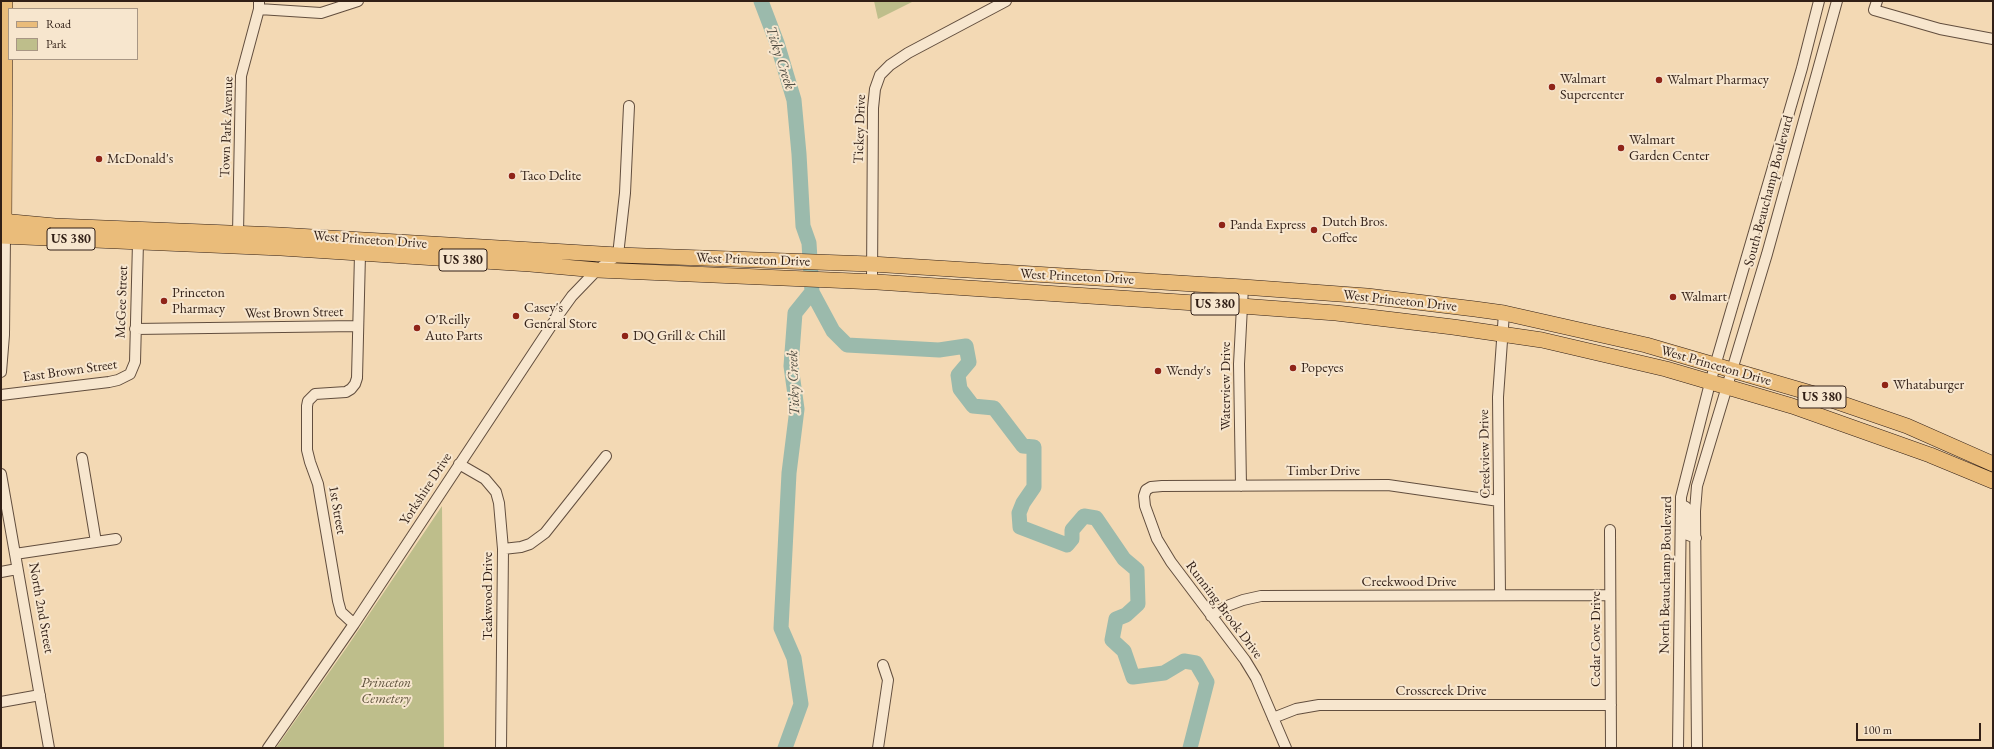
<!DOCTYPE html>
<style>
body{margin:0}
#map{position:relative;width:1994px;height:749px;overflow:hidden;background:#f3d9b4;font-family:"EB Garamond",serif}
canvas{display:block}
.frame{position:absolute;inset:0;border:2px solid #311f16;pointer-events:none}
.legend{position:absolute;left:8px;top:8px;width:130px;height:52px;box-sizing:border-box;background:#f7e6ce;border:1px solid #a89684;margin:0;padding:5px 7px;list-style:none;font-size:12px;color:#311f16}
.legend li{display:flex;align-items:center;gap:8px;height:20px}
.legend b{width:20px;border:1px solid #a89684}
.scale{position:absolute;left:1856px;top:723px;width:125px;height:18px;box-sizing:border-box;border:2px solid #311f16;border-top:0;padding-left:5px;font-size:12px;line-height:14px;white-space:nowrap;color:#311f16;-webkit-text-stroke:3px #f7e6ce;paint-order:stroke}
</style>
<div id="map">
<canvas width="1994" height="749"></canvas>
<div class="frame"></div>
<ul class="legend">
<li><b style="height:5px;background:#eabc7a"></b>Road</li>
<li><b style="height:11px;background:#bebe8b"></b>Park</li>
</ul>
<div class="scale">100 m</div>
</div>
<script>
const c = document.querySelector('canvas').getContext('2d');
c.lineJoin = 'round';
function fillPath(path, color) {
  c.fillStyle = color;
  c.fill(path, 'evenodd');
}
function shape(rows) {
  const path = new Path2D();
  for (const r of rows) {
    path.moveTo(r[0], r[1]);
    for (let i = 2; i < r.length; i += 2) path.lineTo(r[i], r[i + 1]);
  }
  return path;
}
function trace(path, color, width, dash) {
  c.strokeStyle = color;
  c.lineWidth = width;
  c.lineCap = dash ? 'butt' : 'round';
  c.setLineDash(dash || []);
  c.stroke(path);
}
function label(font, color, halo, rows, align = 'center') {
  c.font = font + ' "EB Garamond",serif';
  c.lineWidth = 4;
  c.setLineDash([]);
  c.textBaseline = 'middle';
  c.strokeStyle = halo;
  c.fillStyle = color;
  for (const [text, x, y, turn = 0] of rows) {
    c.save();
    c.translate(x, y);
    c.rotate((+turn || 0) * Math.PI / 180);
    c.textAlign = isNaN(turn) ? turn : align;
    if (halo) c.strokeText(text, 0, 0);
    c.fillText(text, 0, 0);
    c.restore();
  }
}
const green = shape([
 [874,1,914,1,878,19],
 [442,506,444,748,276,748,347,647]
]);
const river = shape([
 [761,1,777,43,794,100,799,154,803,226,809,243,812,292,833,331,847,345,939,350,966,346,969,362,958,375,960,389,973,406,994,408,1023,446,1034,447,1034,487,1023,503,1019,513,1020,527,1067,545,1072,539,1072,530,1084,516,1096,518,1124,559,1137,570,1138,604,1126,615,1116,619,1112,640,1124,651,1133,677,1164,673,1184,661,1196,663,1207,682,1190,748],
 [785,748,801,704,794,658,781,628,789,473,797,409,791,366,795,313,812,292]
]);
const minor = shape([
 [1877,1,1874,10,1940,29,1993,39],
 [259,9,321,13,358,1],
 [238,233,241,76,259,9,259,1],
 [872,282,873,108,875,89,880,75,890,65,908,53,1006,1],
 [135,329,357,326],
 [1,372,4,335,5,236],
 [1,395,109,382,118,380,130,374,135,362,138,242],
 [82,458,96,542],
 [459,464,485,479,496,492,499,503,503,549,501,748],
 [1,474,49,748],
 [1241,486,1239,364,1243,287],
 [1684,506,1686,507,1688,535,1696,538],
 [1610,530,1611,748],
 [503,549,521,547,530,544,545,533,606,456],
 [15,554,116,539],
 [1,572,17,569],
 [1500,595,1498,397,1504,313],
 [1211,616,1227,606,1243,600,1261,596,1610,595],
 [354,624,341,612,338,601,318,484,310,462,307,450,307,406,308,401,315,394,346,392,351,389,355,384,357,378,360,254,362,248],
 [1,702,40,695],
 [1273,718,1296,709,1319,705,1611,705],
 [268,748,354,624,559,314,572,296,597,270,618,255,625,193,629,106],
 [878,748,888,680,883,665],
 [1286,748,1256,678,1245,660,1171,562,1157,539,1145,506,1144,496,1146,490,1151,487,1162,486,1388,485,1499,501],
 [1678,748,1681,497,1710,383,1802,68,1819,1],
 [1697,748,1695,511,1697,486,1767,254,1837,1]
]);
const major = shape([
 [5,231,6,1]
]);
const highway = shape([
 [1,221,55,226,279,235,618,255,871,264,1243,287,1367,296,1475,309,1504,313,1646,345,1814,394,1907,426,1993,464],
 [1,236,281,248,530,264,597,270,877,282,1241,306,1336,313,1453,327,1542,340,1666,369,1792,406,1930,455,1993,481]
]);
const markers = [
 [1659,80,4,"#8f2418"],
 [1552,87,4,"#8f2418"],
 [1621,148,4,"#8f2418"],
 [99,159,4,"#8f2418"],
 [512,176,4,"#8f2418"],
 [1222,225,4,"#8f2418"],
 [1314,230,4,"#8f2418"],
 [1673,297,4,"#8f2418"],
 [164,301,4,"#8f2418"],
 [516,316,4,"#8f2418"],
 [417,328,4,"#8f2418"],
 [625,336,4,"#8f2418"],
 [1293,368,4,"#8f2418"],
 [1158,371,4,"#8f2418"],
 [1885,385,4,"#8f2418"]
];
const shields = [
 [71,239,48],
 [463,260,48],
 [1215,304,48],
 [1822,397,48]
];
const shieldNames = [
 ["US 380",71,239],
 ["US 380",463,260],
 ["US 380",1215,304],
 ["US 380",1822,397]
];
const poiNames = [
 ["Walmart",1560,79],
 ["Supercenter",1560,95],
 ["Walmart Pharmacy",1667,80],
 ["Walmart",1629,140],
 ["Garden Center",1629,156],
 ["McDonald's",107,159],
 ["Taco Delite",520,176],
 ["Dutch Bros.",1322,222],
 ["Coffee",1322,238],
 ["Panda Express",1230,225],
 ["Princeton",172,293],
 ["Pharmacy",172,309],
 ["Walmart",1681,297],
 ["Casey's",524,308],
 ["General Store",524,324],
 ["O'Reilly",425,320],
 ["Auto Parts",425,336],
 ["DQ Grill & Chill",633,336],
 ["Popeyes",1301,368],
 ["Wendy's",1166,371],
 ["Whataburger",1893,385]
];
const streetNames = [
 ["Town Park Avenue",227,127,-88],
 ["Tickey Drive",860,129,-88],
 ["South Beauchamp Boulevard",1769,191,-75],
 ["West Princeton Drive",370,240,4],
 ["West Princeton Drive",753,260,2],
 ["West Princeton Drive",1077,277,3],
 ["West Princeton Drive",1400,301,6],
 ["McGee Street",122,302,-88],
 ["West Brown Street",294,313,-1],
 ["West Princeton Drive",1716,366,16],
 ["East Brown Street",70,371,-8],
 ["Waterview Drive",1226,386,-90],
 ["Creekview Drive",1485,454,-91],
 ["Timber Drive",1323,471],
 ["Yorkshire Drive",426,489,-57],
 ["1st Street",337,510,80],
 ["North Beauchamp Boulevard",1666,575,-89],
 ["Creekwood Drive",1409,582],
 ["Teakwood Drive",488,596,-90],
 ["North 2nd Street",41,608,80],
 ["Running Brook Drive",1224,610,53],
 ["Cedar Cove Drive",1596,639,-90],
 ["Crosscreek Drive",1441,691]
];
const parkNames = [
 ["Princeton",386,683],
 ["Cemetery",386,699]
];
const waterNames = [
 ["Ticky Creek",780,58,72],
 ["Ticky Creek",794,383,-92]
];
fillPath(green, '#bebe8b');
trace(river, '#9bbaac', 15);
trace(minor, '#624e3e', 12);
trace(major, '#311f16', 14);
trace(highway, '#311f16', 16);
trace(minor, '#f7e6ce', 10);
trace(major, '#eabc7a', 13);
trace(highway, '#eabc7a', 15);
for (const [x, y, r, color] of markers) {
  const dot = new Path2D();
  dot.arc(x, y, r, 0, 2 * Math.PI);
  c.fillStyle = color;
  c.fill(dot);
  trace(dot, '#f7e6ce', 1.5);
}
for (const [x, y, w] of shields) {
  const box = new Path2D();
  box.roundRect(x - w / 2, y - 11, w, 22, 3);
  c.fillStyle = '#f7e6ce';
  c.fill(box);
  trace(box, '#311f16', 1);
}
label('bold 13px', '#311f16', null, shieldNames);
label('14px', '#311f16', '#f7e6ce', poiNames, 'left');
label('14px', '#311f16', '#f7e6ce', streetNames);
label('italic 14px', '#5b4f39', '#f7e6ce', parkNames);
label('italic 15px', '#514e43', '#f7e6ce', waterNames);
</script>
